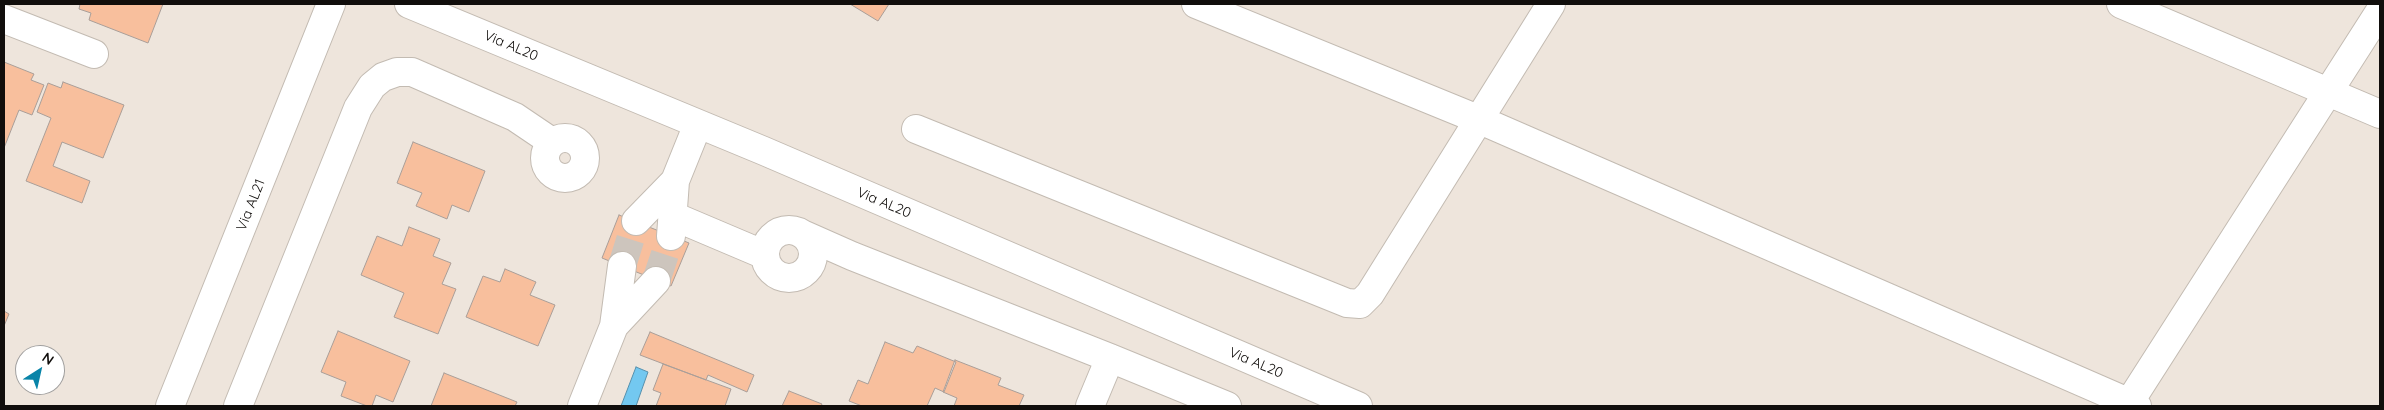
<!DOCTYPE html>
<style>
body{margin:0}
#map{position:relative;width:2384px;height:410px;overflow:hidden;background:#eee5dc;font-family:Quicksand,sans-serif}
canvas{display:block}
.frame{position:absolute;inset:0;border:5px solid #110e0c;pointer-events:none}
.north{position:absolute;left:15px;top:345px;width:50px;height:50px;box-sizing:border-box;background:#fff;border:1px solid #a09f9e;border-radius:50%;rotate:35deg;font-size:14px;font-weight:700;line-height:20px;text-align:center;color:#110e0c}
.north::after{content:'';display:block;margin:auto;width:18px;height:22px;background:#0984a8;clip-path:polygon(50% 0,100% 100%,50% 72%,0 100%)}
</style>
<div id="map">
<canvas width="2384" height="410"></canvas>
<div class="frame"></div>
<div class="north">N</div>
</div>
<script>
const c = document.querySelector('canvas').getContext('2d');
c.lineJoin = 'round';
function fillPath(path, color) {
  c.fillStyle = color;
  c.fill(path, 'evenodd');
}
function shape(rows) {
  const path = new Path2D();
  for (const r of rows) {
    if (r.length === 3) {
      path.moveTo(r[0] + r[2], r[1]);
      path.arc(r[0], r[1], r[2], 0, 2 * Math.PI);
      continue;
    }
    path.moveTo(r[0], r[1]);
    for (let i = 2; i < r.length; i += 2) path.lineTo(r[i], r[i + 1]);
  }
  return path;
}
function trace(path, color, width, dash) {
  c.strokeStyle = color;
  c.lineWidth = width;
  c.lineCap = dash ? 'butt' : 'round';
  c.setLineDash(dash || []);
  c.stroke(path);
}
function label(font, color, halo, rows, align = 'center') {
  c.font = font + ' Quicksand,sans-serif';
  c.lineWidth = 5;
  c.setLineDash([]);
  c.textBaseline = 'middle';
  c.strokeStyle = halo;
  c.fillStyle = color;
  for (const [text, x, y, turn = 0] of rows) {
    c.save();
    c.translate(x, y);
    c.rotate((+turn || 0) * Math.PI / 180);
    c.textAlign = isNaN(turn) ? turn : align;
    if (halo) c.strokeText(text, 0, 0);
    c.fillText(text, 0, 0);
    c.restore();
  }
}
const water = shape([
 [636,367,648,372,636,406,621,406,636,367]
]);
const building = shape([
 [80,4,163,4,148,43,89,20,91,13,79,9,80,4],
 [850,4,889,4,878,21,850,4],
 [4,62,34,74,31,80,44,85,32,115,19,110,4,148,4,62],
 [63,82,124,105,103,158,62,142,53,166,90,181,82,203,26,181,51,118,37,112,48,83,61,88,63,82],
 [413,142,485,171,469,212,452,205,447,219,416,206,422,193,397,183,413,142],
 [619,215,689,243,671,286,602,258,619,215],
 [409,227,440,239,433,256,451,263,442,284,456,289,438,334,394,317,404,293,361,275,377,236,402,246,409,227],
 [505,269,536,282,530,295,555,305,538,346,466,317,483,276,500,282,505,269],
 [4,311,9,314,4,326,4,311],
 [338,331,410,361,393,402,376,395,372,406,367,406,341,396,346,382,321,372,338,331],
 [650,332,754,375,747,392,708,375,706,380,640,355,650,332],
 [885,342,913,353,917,346,956,362,944,392,935,388,927,406,862,406,849,401,858,380,868,384,885,342],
 [955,360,1001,378,998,385,1024,395,1019,406,954,406,957,398,943,392,955,360],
 [663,364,731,389,725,406,656,406,661,393,653,390,663,364],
 [444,373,517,402,515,406,431,406,444,373],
 [789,391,822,404,821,406,782,406,789,391]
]);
const minorTunnel = shape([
 [622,266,636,221],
 [656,281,671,236]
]);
const minor = shape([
 [409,4,764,151,1358,406],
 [1196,4,1480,120,2137,406],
 [2121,4,2380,114],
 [4,19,94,54],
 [916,129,1347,303,1360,304,1370,294,1551,4],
 [565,158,20],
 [673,216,765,255],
 [636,221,675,181],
 [789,254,24],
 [800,233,852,256,1110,358,1227,406],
 [671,236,675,181,698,124],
 [614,326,656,281],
 [2129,403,2380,11],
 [170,406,331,4],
 [238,406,358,108,372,86,383,77,397,72,412,72,515,117,552,142],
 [582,406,614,326,622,266],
 [1090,406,1110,358]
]);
const streetNames = [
 ["Via AL20",511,46,23],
 ["Via AL20",884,203,23],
 ["Via AL21",251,205,-68],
 ["Via AL20",1256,363,23]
];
fillPath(water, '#73c8f0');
trace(water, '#5690ac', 1);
fillPath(building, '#f8bf9d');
trace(building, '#a99e98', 1);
trace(minorTunnel, '#cdc5bd', 28, [28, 14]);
trace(minor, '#c3bbb2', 30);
trace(minor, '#fff', 28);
label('14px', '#110e0c', '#fff', streetNames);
</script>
